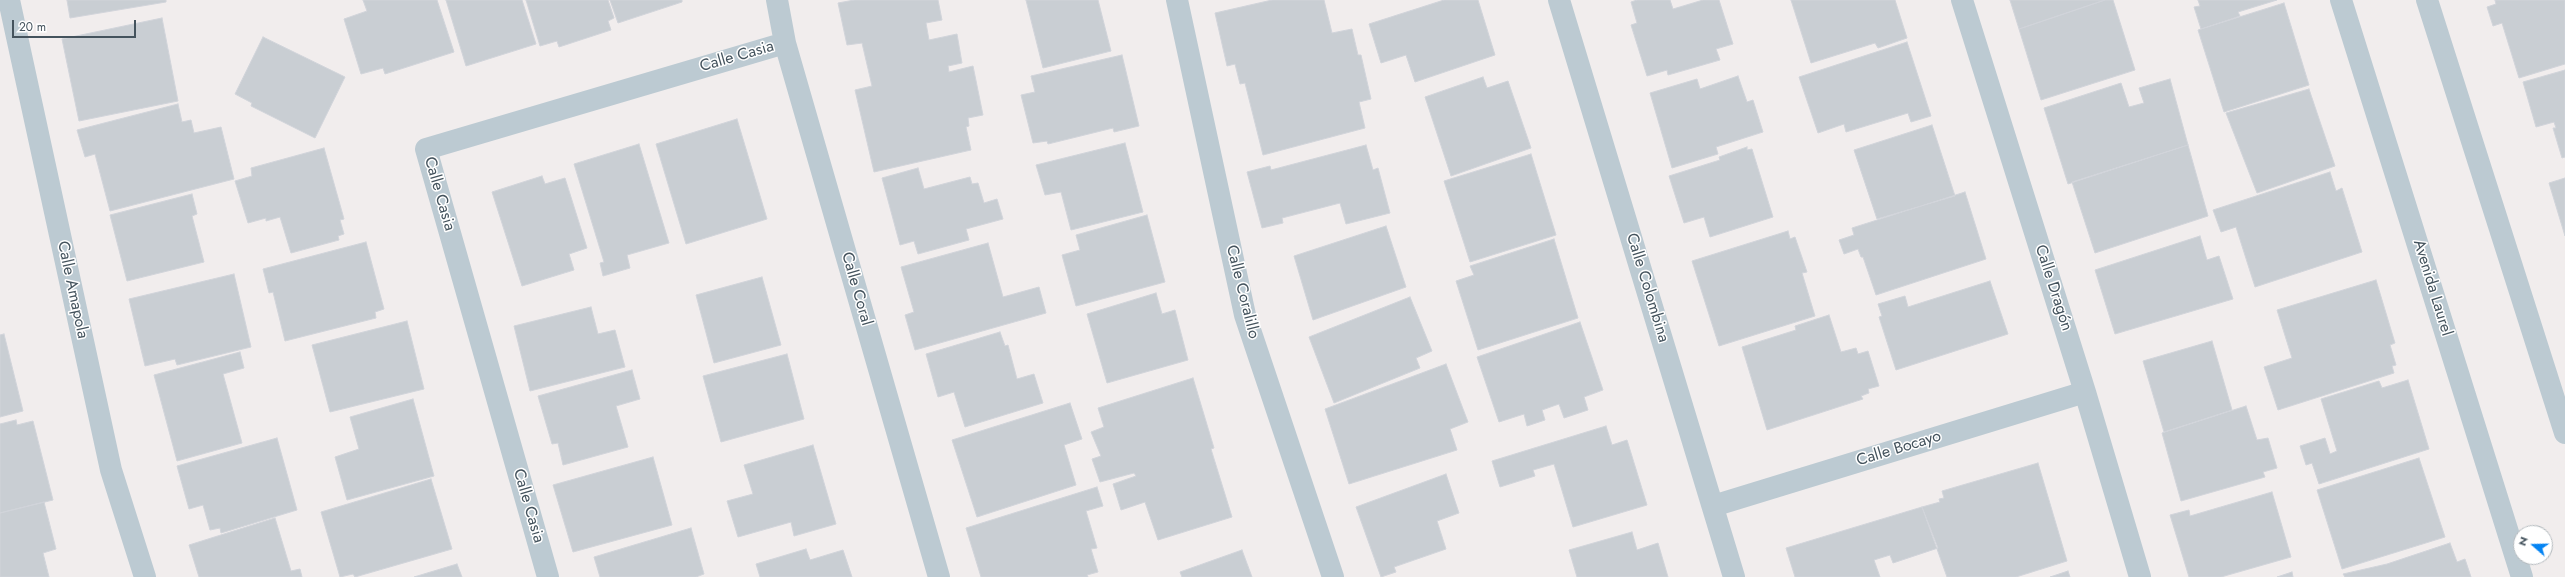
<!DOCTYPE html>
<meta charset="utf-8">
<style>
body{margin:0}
#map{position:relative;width:2565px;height:577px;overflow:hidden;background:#f1eded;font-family:Jost,sans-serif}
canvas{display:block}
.north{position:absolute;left:2513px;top:525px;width:40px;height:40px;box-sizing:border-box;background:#fff;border:1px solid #b4babe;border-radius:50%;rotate:290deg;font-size:11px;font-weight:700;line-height:16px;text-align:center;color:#44535d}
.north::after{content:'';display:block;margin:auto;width:14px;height:18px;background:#0584f3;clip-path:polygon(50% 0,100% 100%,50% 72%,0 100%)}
.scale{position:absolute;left:12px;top:20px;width:124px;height:18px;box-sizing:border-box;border:2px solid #44535d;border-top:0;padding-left:5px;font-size:12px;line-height:14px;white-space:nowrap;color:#44535d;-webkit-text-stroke:3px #fff;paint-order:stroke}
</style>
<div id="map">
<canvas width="2565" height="577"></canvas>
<div class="north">N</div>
<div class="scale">20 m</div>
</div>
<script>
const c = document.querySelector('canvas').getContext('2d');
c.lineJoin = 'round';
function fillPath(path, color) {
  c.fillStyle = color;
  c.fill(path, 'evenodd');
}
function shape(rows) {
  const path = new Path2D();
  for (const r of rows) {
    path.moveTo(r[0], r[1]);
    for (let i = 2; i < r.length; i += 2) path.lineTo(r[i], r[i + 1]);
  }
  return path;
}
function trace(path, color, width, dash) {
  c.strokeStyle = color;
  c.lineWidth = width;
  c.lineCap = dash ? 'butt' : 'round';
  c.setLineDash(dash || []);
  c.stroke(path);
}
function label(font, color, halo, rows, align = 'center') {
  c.font = font + ' Jost,sans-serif';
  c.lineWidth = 3;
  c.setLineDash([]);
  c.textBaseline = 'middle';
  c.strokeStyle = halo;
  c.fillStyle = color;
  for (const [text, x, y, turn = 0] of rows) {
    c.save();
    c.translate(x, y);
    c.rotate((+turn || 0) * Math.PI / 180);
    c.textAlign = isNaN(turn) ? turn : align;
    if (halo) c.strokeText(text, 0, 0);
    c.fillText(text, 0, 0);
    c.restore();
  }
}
const building = shape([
 [67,0,166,0,166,2,70,18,67,0],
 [363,0,437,0,454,52,385,74,383,68,361,74,344,19,367,11,363,0],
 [446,0,522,0,536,44,466,66,446,0],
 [526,0,608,0,614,18,608,21,611,30,559,47,557,41,540,46,526,0],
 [610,0,682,0,682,2,618,23,610,0],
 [854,0,938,0,942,20,926,23,929,40,957,34,962,63,948,66,949,72,973,66,983,115,968,118,969,126,966,127,971,150,874,172,855,90,872,86,862,43,847,45,838,3,854,0],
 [1026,0,1098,0,1111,51,1043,68,1026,0],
 [1272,0,1324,0,1332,33,1352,29,1358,55,1361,55,1371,99,1359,102,1365,128,1263,155,1245,83,1240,84,1235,64,1227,66,1215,13,1272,0],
 [1444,0,1478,0,1495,55,1415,82,1406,55,1381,63,1369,24,1444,0],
 [1637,0,1670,0,1673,9,1703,0,1719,0,1733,44,1716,49,1720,60,1668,75,1667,70,1647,76,1631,25,1637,23,1631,2,1637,0],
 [1791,0,1895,0,1907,38,1878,48,1875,43,1811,63,1791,0],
 [2010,0,2105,0,2019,29,2010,0],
 [2105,0,2113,0,2135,70,2041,100,2019,29,2105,0],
 [2198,0,2277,0,2238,12,2240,16,2201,29,2194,7,2200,6,2198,0],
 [2495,0,2565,0,2565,64,2519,78,2502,23,2493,26,2487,7,2496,4,2495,0],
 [2284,3,2309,85,2224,112,2198,30,2284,3],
 [162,18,178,101,79,121,62,39,162,18],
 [263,37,345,77,315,138,251,106,252,103,235,94,263,37],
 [1907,42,1931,116,1911,122,1908,113,1846,132,1844,124,1818,133,1799,77,1907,42],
 [1122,55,1139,126,1114,132,1113,128,1048,144,1047,141,1033,143,1021,95,1035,92,1031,76,1122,55],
 [2565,70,2565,157,2562,158,2553,128,2556,128,2554,122,2536,127,2523,82,2565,70],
 [1738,76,1747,102,1753,100,1763,132,1716,147,1718,154,1672,168,1650,93,1697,79,1700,89,1738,76],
 [1483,77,1487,88,1508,81,1531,148,1451,176,1425,97,1483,77],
 [2170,79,2188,145,2068,184,2044,108,2121,83,2129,107,2144,103,2139,88,2170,79],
 [2309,89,2335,166,2257,193,2226,113,2309,89],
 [178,104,182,122,191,120,194,133,221,127,234,179,110,211,95,154,85,157,77,130,178,104],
 [737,119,767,219,686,244,656,144,737,119],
 [1932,125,1955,196,1877,219,1854,150,1932,125],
 [1125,143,1143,212,1071,230,1061,192,1045,195,1036,165,1125,143],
 [639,144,669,243,627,255,630,268,603,276,600,263,604,262,574,164,639,144],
 [1366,145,1373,170,1378,168,1390,213,1346,224,1340,203,1282,218,1283,223,1262,228,1247,172,1270,166,1271,170,1366,145],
 [2188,145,2208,216,2095,253,2072,182,2188,145],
 [1747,147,1747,150,1752,149,1773,217,1710,237,1704,217,1684,223,1669,176,1720,160,1719,157,1747,147],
 [324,148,344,219,340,220,344,234,338,236,339,240,291,253,280,217,266,221,266,218,248,223,235,181,252,176,251,168,324,148],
 [1531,154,1556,235,1470,262,1444,181,1531,154],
 [918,168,924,189,970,177,972,184,978,183,984,203,997,199,1003,219,966,229,969,240,918,254,914,241,900,245,882,178,918,168],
 [2330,172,2336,191,2342,188,2362,252,2255,287,2236,227,2221,232,2213,210,2330,172],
 [542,176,545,184,565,178,587,248,569,254,574,270,522,286,492,192,542,176],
 [2565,178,2565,236,2549,183,2565,178],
 [1965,192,1986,259,1876,295,1863,257,1861,257,1858,249,1844,254,1839,240,1854,235,1852,228,1965,192],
 [192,194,197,214,192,216,204,262,127,281,110,215,192,194],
 [1147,215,1165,282,1076,306,1062,255,1080,250,1076,235,1147,215],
 [1386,226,1406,287,1313,320,1294,256,1386,226],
 [1788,231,1790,239,1795,237,1807,272,1802,273,1815,316,1719,346,1692,261,1788,231],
 [2200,236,2207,260,2219,256,2233,299,2115,334,2095,270,2200,236],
 [1554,239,1578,318,1478,350,1456,281,1474,275,1470,266,1554,239],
 [366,242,384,309,375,312,376,318,285,341,273,292,269,293,263,269,366,242],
 [988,243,1003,297,1039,287,1046,313,915,350,905,315,914,312,901,267,988,243],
 [234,274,251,347,177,365,175,359,145,366,129,299,234,274],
 [762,277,781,345,714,363,696,295,762,277],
 [2376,280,2395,343,2390,345,2396,365,2392,366,2394,373,2278,410,2264,367,2292,358,2277,310,2376,280],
 [1990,281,2008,334,1896,370,1879,317,1882,316,1878,304,1905,296,1908,307,1990,281],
 [1156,293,1162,314,1175,310,1188,360,1107,383,1087,314,1156,293],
 [1410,297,1432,351,1416,358,1420,368,1334,403,1309,337,1410,297],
 [591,307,598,334,615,330,625,367,530,391,514,326,591,307],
 [1829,315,1841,352,1856,348,1858,354,1868,351,1879,386,1868,389,1869,393,1861,396,1863,399,1767,430,1742,347,1796,330,1795,326,1829,315],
 [407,321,424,389,330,412,312,345,407,321],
 [1580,322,1603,390,1584,397,1588,410,1564,418,1559,404,1542,410,1545,420,1527,426,1524,414,1499,422,1477,357,1580,322],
 [1000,332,1005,346,1008,345,1017,379,1034,374,1043,403,965,427,954,392,938,397,926,354,1000,332],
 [4,334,23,411,0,417,0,335,4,334],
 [2212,341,2232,410,2164,432,2143,361,2212,341],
 [240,352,244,368,223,374,242,443,177,461,154,375,240,352],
 [787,354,804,419,721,442,703,376,787,354],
 [1446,364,1468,422,1450,429,1457,450,1349,484,1325,409,1446,364],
 [632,370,640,399,616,406,628,447,563,465,558,443,552,444,538,396,632,370],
 [1193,378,1214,448,1211,449,1232,517,1158,540,1145,502,1121,510,1113,484,1136,476,1134,473,1100,482,1092,459,1101,456,1091,432,1104,427,1098,408,1193,378],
 [2408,380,2429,449,2319,484,2312,463,2306,465,2300,446,2325,438,2330,454,2337,451,2321,399,2379,381,2382,388,2408,380],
 [413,399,434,476,347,500,335,457,359,449,350,417,413,399],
 [1070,403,1082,439,1064,445,1076,485,977,517,952,440,1070,403],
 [2246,406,2257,440,2268,438,2277,468,2263,472,2265,477,2181,501,2162,433,2246,406],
 [16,420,17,425,33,421,53,500,0,513,0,424,16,420],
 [1606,426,1612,445,1627,440,1647,505,1573,527,1554,464,1533,470,1535,476,1500,487,1492,461,1606,426],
 [277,438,297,510,221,533,220,528,210,530,203,505,189,509,177,466,277,438],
 [813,445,836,524,794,536,791,522,738,537,727,501,753,494,744,465,813,445],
 [653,457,672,525,573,552,553,485,653,457],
 [2419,458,2445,537,2342,569,2317,490,2419,458],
 [2038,463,2067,561,2016,577,1947,577,1922,507,1940,502,1939,499,1944,498,1942,491,2038,463],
 [1446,474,1459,513,1437,521,1446,549,1394,567,1396,572,1381,577,1356,507,1446,474],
 [431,479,452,549,355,577,353,574,340,577,321,512,431,479],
 [1097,487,1103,506,1086,511,1097,548,1091,549,1098,572,1087,575,1088,577,981,577,966,528,1097,487],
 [2272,492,2291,557,2221,577,2189,577,2170,515,2189,510,2190,516,2272,492],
 [44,502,56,549,43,553,49,577,0,577,0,513,44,502],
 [1922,507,1938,548,1893,563,1890,555,1874,560,1880,577,1795,577,1786,548,1922,507],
 [275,518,291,571,300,569,302,577,199,577,189,545,275,518],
 [691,528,704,574,696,577,600,577,594,557,691,528],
 [1632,532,1637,550,1658,543,1668,577,1577,577,1569,550,1632,532],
 [2450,543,2457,562,2465,559,2471,577,2345,577,2343,574,2387,564,2450,543],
 [806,549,810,560,843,550,852,577,760,577,756,564,806,549],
 [1242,550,1252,577,1182,577,1180,572,1242,550],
 [457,564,462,577,414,577,457,564],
 [2068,571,2070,577,2050,577,2068,571],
 [2292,572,2293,577,2277,577,2292,572]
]);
const minor = shape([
 [9,0,111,470,145,577],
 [777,0,785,43,939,577],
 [1177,0,1245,315,1333,577],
 [1559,0,1734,577],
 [1962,0,2085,392,2140,577],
 [2341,0,2522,577],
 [2427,0,2565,433],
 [1713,506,2085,392],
 [548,577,426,149,785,43]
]);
const streetNames = [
 ["Calle Casia",737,57,-16],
 ["Calle Casia",439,194,74],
 ["Calle Colombina",1647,288,73],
 ["Calle Dragón",2053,288,72],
 ["Avenida Laurel",2432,288,73],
 ["Calle Coral",856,289,74],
 ["Calle Amapola",72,290,78],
 ["Calle Coralillo",1242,292,76],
 ["Calle Bocayo",1899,449,-17],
 ["Calle Casia",528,506,74]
];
fillPath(building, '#c9ced3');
trace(building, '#d1d4da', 1);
trace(minor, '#bccad2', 22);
label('16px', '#44535d', '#fff', streetNames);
</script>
